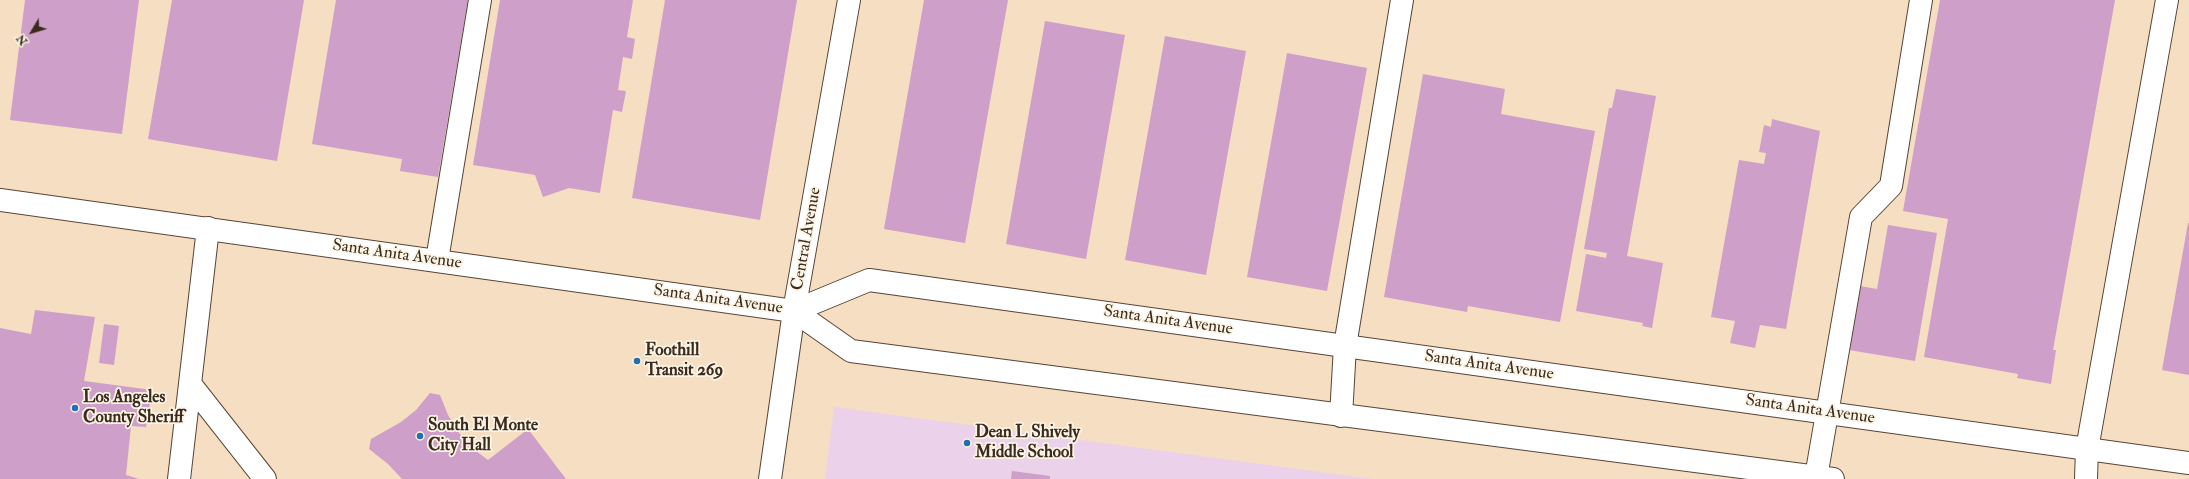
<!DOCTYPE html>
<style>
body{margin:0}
#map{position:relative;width:2189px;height:479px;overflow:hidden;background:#f6dec3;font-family:"IM FELL Double Pica",serif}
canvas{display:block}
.north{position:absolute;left:12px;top:12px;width:40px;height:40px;-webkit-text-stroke:3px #fcf5e5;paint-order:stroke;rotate:232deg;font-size:11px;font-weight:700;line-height:16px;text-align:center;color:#3b2a1e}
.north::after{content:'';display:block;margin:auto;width:14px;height:18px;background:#3b2a1e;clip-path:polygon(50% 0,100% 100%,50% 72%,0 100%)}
</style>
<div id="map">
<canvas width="2189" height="479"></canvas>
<div class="north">N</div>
</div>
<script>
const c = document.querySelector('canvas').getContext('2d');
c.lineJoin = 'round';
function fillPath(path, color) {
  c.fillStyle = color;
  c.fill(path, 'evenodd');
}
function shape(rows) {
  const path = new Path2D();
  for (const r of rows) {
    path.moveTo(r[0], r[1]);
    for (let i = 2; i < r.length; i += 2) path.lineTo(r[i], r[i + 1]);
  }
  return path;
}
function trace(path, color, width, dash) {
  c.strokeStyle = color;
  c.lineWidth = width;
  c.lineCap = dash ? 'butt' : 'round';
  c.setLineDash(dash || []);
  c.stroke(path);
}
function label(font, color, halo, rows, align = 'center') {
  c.font = font + ' "IM FELL Double Pica",serif';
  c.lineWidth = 3.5;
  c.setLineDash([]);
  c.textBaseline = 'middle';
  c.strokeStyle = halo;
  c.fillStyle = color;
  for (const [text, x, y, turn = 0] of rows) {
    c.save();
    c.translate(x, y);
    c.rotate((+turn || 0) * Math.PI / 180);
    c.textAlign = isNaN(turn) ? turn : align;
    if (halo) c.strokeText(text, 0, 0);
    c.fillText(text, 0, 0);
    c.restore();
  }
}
const built = shape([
 [834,407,1373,479,825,479]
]);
const building = shape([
 [25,0,139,0,122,134,10,120],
 [172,0,304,0,277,161,148,139],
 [336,0,468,0,438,177,400,171,402,159,312,144],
 [500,0,633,0,627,37,635,39,632,59,623,57,618,90,626,91,622,112,613,110,600,193,569,188,543,197,535,175,473,165],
 [665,0,797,0,760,220,632,198],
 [924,0,1008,0,965,243,884,229],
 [1940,0,2115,0,2053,350,2056,350,2051,384,2017,378,2018,374,1924,357,1948,219,1903,211],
 [1045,21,1125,35,1086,259,1006,244],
 [1165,36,1246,51,1206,275,1125,260],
 [1287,53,1367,68,1327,291,1247,277],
 [1423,74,1505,89,1501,114,1595,131,1560,322,1468,306,1467,312,1384,297],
 [1616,89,1656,96,1627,256,1663,263,1652,328,1642,326,1643,323,1576,311,1586,254,1606,258,1607,253,1584,249,1609,108,1612,108],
 [1772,119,1820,131,1786,329,1760,325,1755,348,1730,343,1735,321,1711,317,1739,160,1764,164,1766,153,1759,152,1764,125,1771,127],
 [2188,223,2189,223,2189,375,2162,370],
 [1888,225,1937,233,1915,361,1849,350,1860,286,1877,289],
 [35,310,95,317,84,381,152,390,146,427,131,426,126,475,139,479,0,479,0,328,31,334],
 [104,324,119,326,114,365,99,363],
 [430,393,440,395,448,415,459,433,476,451,488,460,528,429,566,479,402,479,388,464,369,449,371,439,401,422,416,410],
 [1012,471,1050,476,1050,479,1011,479]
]);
const minor = shape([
 [437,260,480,0],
 [191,385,265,479],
 [1341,416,1345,346,1402,0],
 [1816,477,1861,217,1891,186,1921,0],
 [179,479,208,228],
 [770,479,794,311,849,0],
 [2086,479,2087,449,2167,0]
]);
const major = shape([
 [0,200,794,311,851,351,1833,479],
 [794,311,869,280,2189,463]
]);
const markers = [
 [637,361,4,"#1f6fb2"],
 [75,408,4,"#1f6fb2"],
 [420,436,4,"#1f6fb2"],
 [967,443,4,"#1f6fb2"]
];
const streetNames = [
 ["Central Avenue",807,239,-80],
 ["Santa Anita Avenue",397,255,8],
 ["Santa Anita Avenue",718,300,8],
 ["Santa Anita Avenue",1168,321,8],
 ["Santa Anita Avenue",1489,366,8],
 ["Santa Anita Avenue",1810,410,8]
];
const poiNames = [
 ["Foothill",645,351],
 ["Transit 269",645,371],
 ["Los Angeles",83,398],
 ["County Sheriff",83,418],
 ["South El Monte",428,426],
 ["City Hall",428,446],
 ["Dean L Shively",975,433],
 ["Middle School",975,453]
];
fillPath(built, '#ecd1ea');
fillPath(building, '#ce9fc8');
trace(minor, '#574537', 24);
trace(major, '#574537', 24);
trace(minor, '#fff', 22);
trace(major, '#fff', 22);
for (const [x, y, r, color] of markers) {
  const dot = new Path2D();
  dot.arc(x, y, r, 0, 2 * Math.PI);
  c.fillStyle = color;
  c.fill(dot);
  trace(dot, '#fcf5e5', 1.5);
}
label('17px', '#3b2a1e', '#fcf5e5', streetNames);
label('bold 17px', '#3b2a1e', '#fcf5e5', poiNames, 'left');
</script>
